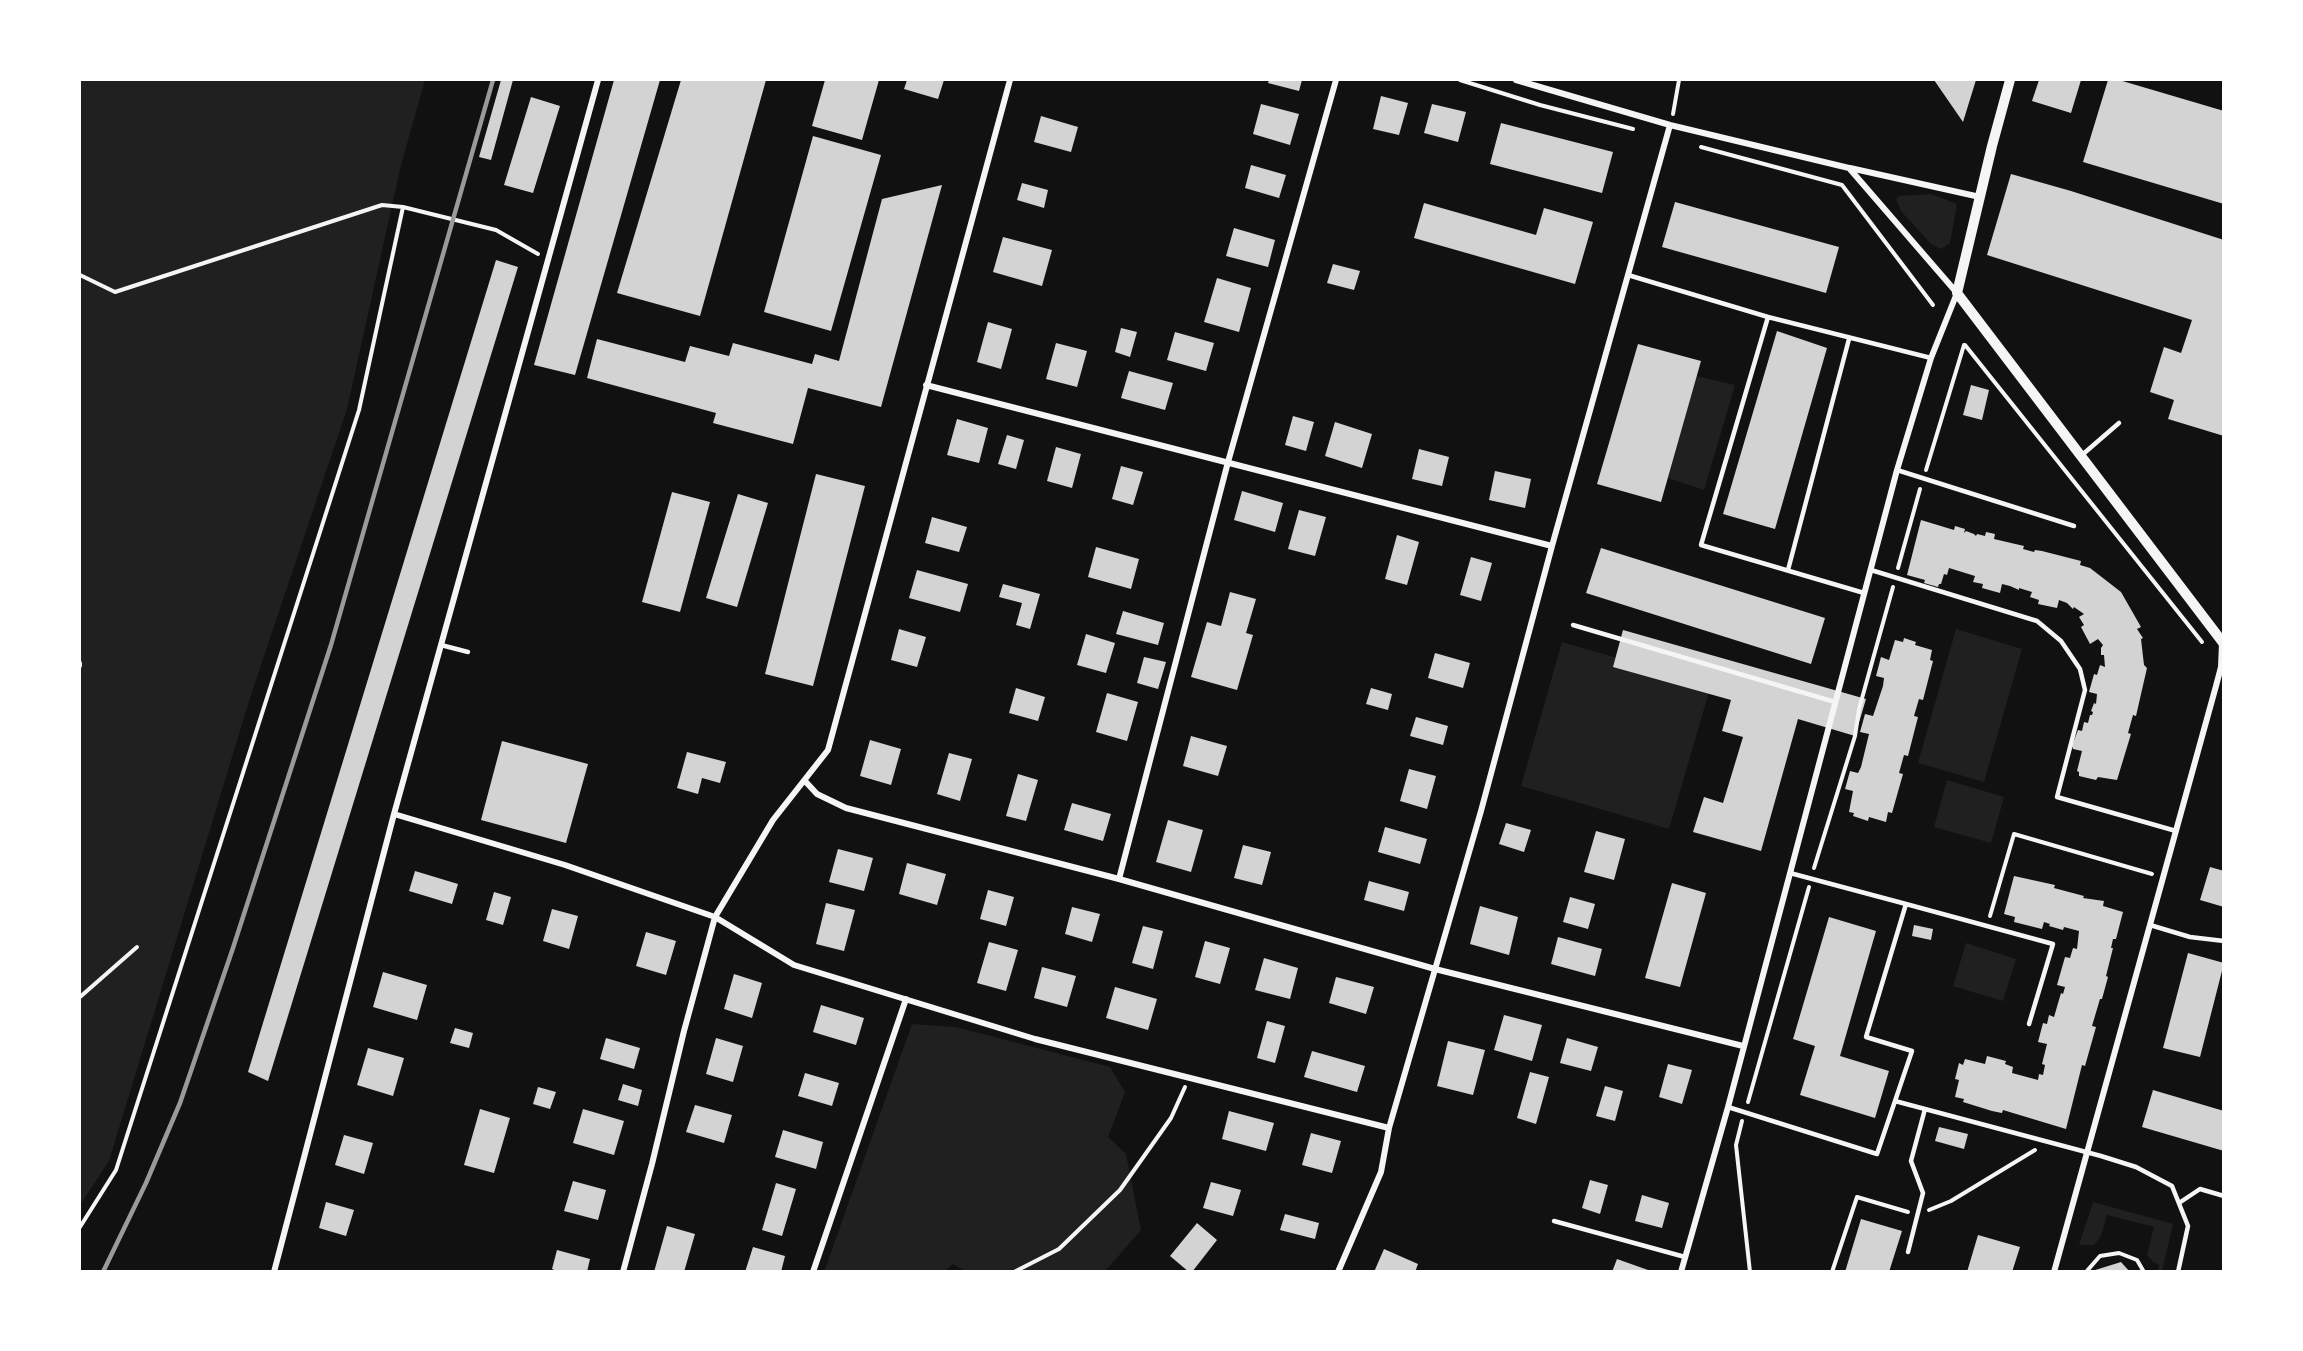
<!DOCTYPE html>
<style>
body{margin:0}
#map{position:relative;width:2303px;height:1351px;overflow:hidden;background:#111;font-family:"IBM Plex Serif",serif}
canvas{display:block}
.frame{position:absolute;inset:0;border:81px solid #fff;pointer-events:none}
</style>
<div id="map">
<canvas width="2303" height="1351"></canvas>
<div class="frame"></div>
</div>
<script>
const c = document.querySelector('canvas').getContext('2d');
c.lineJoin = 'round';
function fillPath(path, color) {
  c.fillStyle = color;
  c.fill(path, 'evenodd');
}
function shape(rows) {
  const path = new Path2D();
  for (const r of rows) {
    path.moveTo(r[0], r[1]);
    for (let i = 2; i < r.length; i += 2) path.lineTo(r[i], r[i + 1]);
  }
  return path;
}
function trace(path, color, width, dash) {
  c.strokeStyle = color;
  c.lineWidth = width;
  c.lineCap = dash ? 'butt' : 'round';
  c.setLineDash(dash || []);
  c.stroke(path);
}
const green = shape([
 [80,80,425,80,401,165,347,409,250,698,109,1161,80,1205],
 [1931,194,1957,204,1950,243,1941,249,1931,244,1901,211,1896,199,1899,196],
 [1696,376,1735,385,1704,490,1668,478],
 [1956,629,2022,649,1984,782,1918,763],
 [1562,642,1711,685,1669,829,1521,786],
 [1947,780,2004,797,1991,843,1934,827],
 [1966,943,2016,959,2003,1001,1953,986],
 [912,1024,956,1027,1110,1067,1125,1092,1108,1137,1126,1154,1141,1230,1109,1267,1103,1272,967,1272,953,1264,945,1271,824,1272],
 [2093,1202,2173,1224,2162,1271,2158,1271,2159,1265,2152,1261,2147,1255,2154,1227,2107,1215,2101,1236,2094,1245,2079,1245]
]);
const building = shape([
 [501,80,513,80,491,160,479,157],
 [614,80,660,80,575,375,534,365],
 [681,80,766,80,700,316,617,293],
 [825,80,879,80,862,140,812,126],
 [907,80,944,80,938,99,904,89],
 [1269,80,1302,80,1299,91,1268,83],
 [1934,80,1976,80,1963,122],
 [2039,80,2081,80,2071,113,2032,101],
 [2108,80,2119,80,2224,111,2224,204,2083,162],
 [1381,96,1408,103,1399,135,1373,129],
 [531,97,560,106,533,193,504,185],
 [1261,104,1299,114,1290,145,1253,134],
 [1432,104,1466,112,1458,142,1424,133],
 [1041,116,1078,127,1071,152,1034,142],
 [1501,123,1613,152,1602,193,1490,164],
 [813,136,881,155,831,331,764,312],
 [1251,165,1286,175,1279,198,1245,188],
 [2011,174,2071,191,2224,240,2224,436,2168,419,2174,400,2150,392,2164,347,2181,353,2192,320,1987,255],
 [1022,183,1048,190,1044,208,1017,200],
 [942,185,881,407,808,388,793,444,713,423,716,413,587,378,597,339,685,362,690,346,729,356,733,343,812,364,815,354,839,361,882,199],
 [1675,202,1839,247,1826,293,1662,247],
 [1424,203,1536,235,1544,208,1593,222,1575,284,1414,238],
 [1234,228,1275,240,1268,267,1226,256],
 [1003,237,1052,250,1042,286,993,272],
 [496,260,518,267,268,1081,248,1072],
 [1333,264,1360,271,1354,290,1327,283],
 [1217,278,1251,288,1239,332,1204,322],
 [988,322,1012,329,1001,369,977,362],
 [1121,328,1137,332,1130,357,1115,352],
 [1777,331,1827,348,1775,529,1723,514],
 [1175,332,1214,343,1206,371,1167,360],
 [1056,343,1087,351,1077,387,1046,379],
 [1638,344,1701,361,1661,502,1597,484],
 [1129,371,1173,383,1165,410,1121,398],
 [1971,385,1989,390,1982,420,1963,415],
 [1293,416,1314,422,1306,451,1285,445],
 [957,419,988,428,979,463,947,455],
 [1335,422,1372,434,1362,468,1325,456],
 [1007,435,1024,440,1016,469,998,464],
 [1056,447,1081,454,1072,488,1047,481],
 [1419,449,1449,457,1442,486,1412,479],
 [1121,466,1143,472,1133,505,1112,499],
 [1495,471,1531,479,1525,508,1489,500],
 [816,474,865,486,813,686,765,674],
 [1242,491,1283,503,1275,532,1234,520],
 [672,492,710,502,680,612,642,602],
 [738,494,768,503,737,607,706,598],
 [1299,510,1326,517,1315,556,1288,549],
 [932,517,967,527,959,552,925,543],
 [1921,520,1954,530,1955,526,1965,529,1964,533,1966,531,1974,534,1976,536,1977,534,1985,536,1986,532,1995,534,1994,539,2024,546,2023,549,2034,552,2035,550,2042,551,2081,561,2080,565,2090,568,2121,592,2141,627,2137,629,2143,638,2141,639,2144,665,2147,668,2136,716,2133,715,2128,733,2131,734,2117,780,2098,777,2096,780,2079,776,2079,772,2077,771,2082,751,2073,749,2072,746,2078,730,2082,731,2084,722,2088,723,2090,715,2092,715,2093,712,2091,711,2094,703,2096,704,2097,694,2089,692,2094,674,2097,675,2100,665,2105,667,2104,655,2101,655,2101,648,2103,645,2098,639,2090,644,2081,627,2084,625,2079,617,2084,614,2074,607,2073,609,2067,603,2059,600,2057,608,2038,604,2039,600,2030,597,2032,592,2019,588,2019,590,2010,586,2002,584,2000,593,1982,588,1983,584,1973,582,1975,576,1949,568,1947,575,1944,574,1941,584,1939,584,1938,587,1924,583,1925,580,1907,575],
 [1397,535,1419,542,1407,585,1385,579],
 [1096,547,1139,559,1131,589,1088,577],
 [1601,548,1825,618,1811,664,1586,593],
 [1471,557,1492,563,1481,601,1460,595],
 [917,570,968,584,960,612,909,598],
 [1003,584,1040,594,1030,629,1016,625,1022,603,999,597],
 [1230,592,1256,599,1246,633,1253,635,1237,690,1191,677,1207,622,1221,626],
 [1123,611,1164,623,1158,645,1116,634],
 [899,629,926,637,917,667,891,660],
 [1623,630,1866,699,1855,736,1798,719,1761,851,1693,832,1704,797,1723,803,1743,737,1722,731,1731,700,1613,667],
 [1086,634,1115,643,1106,673,1077,665],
 [1904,638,1916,642,1915,645,1932,650,1930,660,1933,661,1923,700,1919,699,1914,716,1918,717,1908,756,1904,755,1899,773,1903,774,1892,813,1888,812,1886,822,1869,817,1868,821,1853,816,1854,813,1849,812,1853,791,1845,789,1850,771,1858,773,1861,767,1869,734,1860,732,1865,714,1873,716,1883,686,1884,678,1876,676,1881,657,1889,660,1895,640,1903,642],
 [1435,653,1470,663,1463,688,1428,678],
 [1144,657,1166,662,1158,689,1137,683],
 [1016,688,1045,697,1038,721,1009,713],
 [1371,688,1392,694,1388,710,1366,704],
 [1107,693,1138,702,1127,741,1096,732],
 [1416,717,1448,726,1443,745,1410,736],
 [1191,736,1227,746,1218,776,1183,766],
 [870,740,901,749,891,785,860,776],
 [502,741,588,764,566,843,481,820],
 [687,752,726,762,720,783,702,778,698,794,677,788],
 [949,753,972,759,960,801,937,794],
 [1409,769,1436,776,1427,809,1400,801],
 [1018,774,1038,780,1026,821,1006,816],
 [1072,803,1111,814,1103,841,1064,830],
 [1168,820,1203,830,1191,872,1156,862],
 [1506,823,1531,830,1524,852,1499,844],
 [1385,827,1427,839,1420,864,1378,852],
 [1596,831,1625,839,1614,880,1584,872],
 [1243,845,1271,852,1262,885,1234,878],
 [838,849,873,858,864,891,829,882],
 [907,863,946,874,937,905,899,894],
 [2210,867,2224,871,2224,907,2200,900],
 [415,871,458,884,452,904,409,891],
 [2014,876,2055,885,2054,888,2084,896,2083,898,2104,901,2103,906,2123,912,2116,939,2113,939,2111,948,2113,948,2106,976,2108,977,2102,999,2100,999,2092,1026,2096,1027,2085,1066,2082,1065,2066,1129,2003,1110,2002,1113,1992,1111,1963,1102,1964,1099,1955,1097,1959,1080,1955,1079,1959,1063,1963,1065,1965,1059,1985,1064,1987,1056,2006,1061,2005,1064,2013,1067,2012,1073,2038,1080,2039,1074,2043,1075,2045,1065,2042,1064,2047,1044,2038,1042,2043,1023,2047,1024,2049,1015,2054,1017,2061,993,2063,994,2065,987,2057,985,2065,957,2070,958,2073,948,2077,949,2079,931,2064,927,2063,930,2049,926,2050,924,2044,922,2042,929,2014,922,2015,917,2004,914],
 [1369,881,1409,892,1404,911,1364,900],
 [1672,883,1706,893,1680,987,1645,978],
 [988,890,1014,897,1006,926,980,919],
 [494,892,511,897,503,925,486,920],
 [1570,897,1595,904,1588,929,1563,922],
 [826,903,855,910,844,951,816,944],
 [1480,906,1518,917,1509,955,1470,944],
 [1072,907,1100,914,1092,942,1065,934],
 [552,909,578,916,569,949,543,941],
 [1829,917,1876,931,1840,1056,1889,1071,1875,1118,1800,1095,1815,1046,1793,1039],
 [1914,925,1933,929,1931,940,1912,936],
 [1143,926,1163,931,1153,969,1132,963],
 [646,932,676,941,666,975,636,966],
 [1558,937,1602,949,1595,976,1551,964],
 [1205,941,1230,948,1220,984,1195,977],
 [989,942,1018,950,1006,991,977,983],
 [2188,953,2224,963,2200,1057,2163,1048],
 [1264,958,1298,968,1290,999,1255,990],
 [1042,967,1076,976,1067,1007,1034,998],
 [383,972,427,985,417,1020,373,1007],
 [734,974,762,983,752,1018,724,1009],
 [1336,977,1374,987,1366,1014,1329,1003],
 [1115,987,1157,999,1148,1030,1106,1018],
 [821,1005,864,1018,856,1045,813,1032],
 [1504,1015,1542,1025,1532,1061,1494,1050],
 [1267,1021,1285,1026,1275,1063,1257,1058],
 [455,1028,473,1033,469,1048,450,1043],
 [606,1038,640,1048,634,1069,600,1059],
 [716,1038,743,1046,733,1082,706,1074],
 [1567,1038,1598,1047,1591,1071,1560,1063],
 [1448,1041,1485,1050,1473,1095,1437,1086],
 [368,1048,404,1058,393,1096,357,1085],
 [1312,1051,1365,1066,1357,1092,1304,1077],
 [1668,1064,1692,1070,1682,1104,1659,1097],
 [1530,1072,1549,1077,1536,1124,1517,1118],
 [805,1073,839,1083,832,1106,798,1096],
 [623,1084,642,1090,638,1106,618,1100],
 [1605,1086,1623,1091,1615,1121,1596,1116],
 [538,1087,556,1092,550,1109,533,1104],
 [2153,1090,2224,1111,2224,1151,2142,1127],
 [695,1105,732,1115,724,1143,686,1132],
 [480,1109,510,1118,494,1173,464,1165],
 [583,1109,624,1121,614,1155,573,1143],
 [1229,1111,1274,1123,1266,1151,1222,1139],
 [1939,1127,1968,1134,1964,1149,1935,1141],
 [783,1130,823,1142,816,1169,775,1157],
 [1311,1133,1341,1141,1332,1173,1302,1165],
 [344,1135,373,1143,364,1174,335,1165],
 [1590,1180,1608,1185,1600,1214,1582,1208],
 [573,1181,606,1190,598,1220,564,1211],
 [1211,1182,1241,1190,1233,1216,1203,1208],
 [776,1183,796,1189,782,1236,762,1230],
 [1642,1195,1669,1203,1662,1228,1635,1221],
 [326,1202,354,1210,346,1236,319,1228],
 [1285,1214,1319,1223,1315,1239,1280,1230],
 [1861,1219,1902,1231,1889,1272,1845,1272],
 [1197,1223,1217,1240,1192,1272,1189,1272,1170,1256],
 [667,1226,695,1234,684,1272,654,1272],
 [1978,1235,2020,1247,2012,1272,1967,1272],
 [753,1247,785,1256,781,1272,745,1272],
 [1384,1249,1418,1264,1415,1272,1374,1272],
 [557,1250,590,1259,587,1272,559,1272,552,1269],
 [1617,1259,1648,1270,1647,1272,1612,1272],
 [2121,1262,2130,1272,2092,1272,2092,1271]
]);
const path = shape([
 [1460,80,1540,105,1633,129],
 [1673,114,1679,80],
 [1701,147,1842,185,1933,305],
 [80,275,115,292,382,205,403,207],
 [1965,345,2202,642],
 [1926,470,1964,345],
 [1898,568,1920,489],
 [80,663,80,666],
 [1814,868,1855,736,1859,709,1893,587],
 [1990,916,2014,834,2152,874],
 [80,997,137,947],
 [1748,1102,1809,887],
 [1742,1121,1736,1145,1750,1272],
 [1929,1210,1951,1201,2035,1150],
 [80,1227,116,1170,359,410,403,207,496,230,538,254],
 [1014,1272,1059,1249,1120,1190,1171,1118,1185,1087],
 [1832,1272,1857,1197,1908,1212],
 [2086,1272,2100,1256,2119,1253,2137,1260,2144,1272]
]);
const service = shape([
 [1628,275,1768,317],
 [2082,455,2119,423],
 [1897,470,2074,526],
 [1788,570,1849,339],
 [1871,570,2037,621,2061,641,2080,669,2085,690,2057,797,2176,831],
 [1864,593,1701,545,1768,317,1931,358],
 [1573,625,1835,702],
 [441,645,468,652],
 [1906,904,2053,944,2029,1024],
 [2150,925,2190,937,2224,941],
 [1895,1101,2101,1156,2136,1167,2172,1186,2188,1226,2178,1272],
 [1728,1107,1877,1154,1912,1051,1866,1037,1906,904,1790,873],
 [2179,1203,2200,1189,2224,1196],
 [1554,1221,1685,1257],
 [1908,1252,1923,1193,1911,1161,1925,1109]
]);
const minor = shape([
 [1516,80,1670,125,1849,168,1957,293,1931,358,1897,470,1728,1107,1681,1272],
 [1850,168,1980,197],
 [926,385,1552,546],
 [805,781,817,794,846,808,1119,879,1435,969,1743,1046],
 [394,814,565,865,715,917,794,965,1035,1039,1389,1128],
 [1119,879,1228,462,1336,80],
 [274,1272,394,814,598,80],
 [623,1272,652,1164,684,1031,715,917,773,820,828,750,1010,80],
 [813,1272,906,999],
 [1338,1272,1381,1172,1389,1128,1481,811,1552,546,1670,125],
 [2054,1272,2216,686,2221,667,2222,643]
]);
const tertiary = shape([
 [2010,80,1992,146,1957,293,2224,644]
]);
const rail = shape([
 [103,1272,146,1183,180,1103,233,948,331,645,493,80]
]);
fillPath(green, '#202020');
fillPath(building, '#d3d3d3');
trace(path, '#f5f5f5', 4);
trace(service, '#f5f5f5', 4.5);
trace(minor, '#f5f5f5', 6);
trace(tertiary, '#f5f5f5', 10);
trace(rail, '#9a9a9a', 4.5);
</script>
